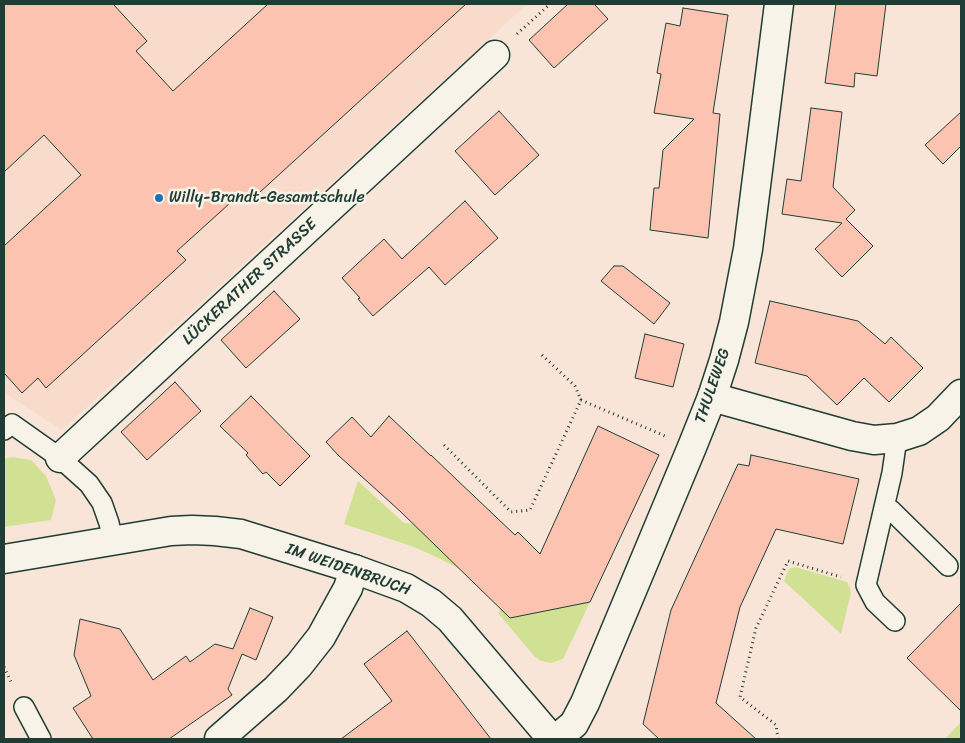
<!DOCTYPE html>
<meta charset="utf-8">
<style>
body{margin:0}
#map{position:relative;width:965px;height:743px;overflow:hidden;background:#f8e5d7;font-family:Sriracha,sans-serif}
canvas{display:block}
.frame{position:absolute;inset:0;border:5px solid #1f3d34;pointer-events:none}
</style>
<div id="map">
<canvas width="965" height="743"></canvas>
<div class="frame"></div>
</div>
<script>
const c = document.querySelector('canvas').getContext('2d');
c.lineJoin = 'round';
function fillPath(path, color) {
  c.fillStyle = color;
  c.fill(path, 'evenodd');
}
function shape(rows) {
  const path = new Path2D();
  for (const r of rows) {
    path.moveTo(r[0], r[1]);
    for (let i = 2; i < r.length; i += 2) path.lineTo(r[i], r[i + 1]);
  }
  return path;
}
function trace(path, color, width, dash) {
  c.strokeStyle = color;
  c.lineWidth = width;
  c.lineCap = dash ? 'butt' : 'round';
  c.setLineDash(dash || []);
  c.stroke(path);
}
function label(font, color, halo, rows, align = 'center') {
  c.font = font + ' Sriracha,sans-serif';
  c.lineWidth = 5;
  c.setLineDash([]);
  c.textBaseline = 'middle';
  c.strokeStyle = halo;
  c.fillStyle = color;
  for (const [text, x, y, turn = 0] of rows) {
    c.save();
    c.translate(x, y);
    c.rotate((+turn || 0) * Math.PI / 180);
    c.textAlign = isNaN(turn) ? turn : align;
    if (halo) c.strokeText(text, 0, 0);
    c.fillText(text, 0, 0);
    c.restore();
  }
}
const built = shape([
 [4,4,527,4,62,430,4,393]
]);
const green = shape([
 [12,457,31,460,46,476,56,500,51,520,4,527,4,459],
 [358,481,404,523,413,524,460,569,430,554,411,546,344,524],
 [795,567,847,582,850,588,851,593,841,634,784,581,789,569],
 [590,602,563,659,551,663,541,661,534,656,498,613,501,609,510,618],
 [961,722,961,739,945,739]
]);
const building = shape([
 [4,4,113,4,147,41,136,51,173,91,268,4,466,4,248,203,240,194,177,251,186,260,46,388,38,378,22,393,4,373,4,246,81,175,44,135,4,172,4,4],
 [568,4,594,4,608,19,554,68,529,40,568,4],
 [836,4,886,4,877,76,855,73,854,87,825,83,836,4],
 [683,8,728,15,713,113,720,114,708,238,650,230,654,188,659,188,663,150,694,119,654,113,661,74,657,73,666,23,680,26,683,8],
 [811,108,842,112,833,187,855,210,846,219,873,246,842,277,815,249,842,223,782,214,787,179,801,181,811,108],
 [499,111,539,155,495,195,455,151,499,111],
 [961,112,961,146,943,164,925,145,961,112],
 [465,201,498,238,445,285,429,267,373,316,358,299,360,298,342,278,384,239,402,259,465,201],
 [614,266,623,266,670,303,654,324,601,281,614,266],
 [274,291,300,319,246,368,221,340,274,291],
 [770,301,858,321,885,344,891,337,923,368,889,402,864,378,837,405,807,376,755,363,770,301],
 [645,334,684,344,673,387,635,378,645,334],
 [175,382,201,411,147,460,121,432,175,382],
 [251,396,310,456,280,486,266,472,263,474,246,455,248,453,220,426,251,396],
 [389,416,431,456,431,455,456,479,515,535,518,532,540,554,598,426,659,455,590,602,510,618,401,512,339,456,326,442,352,417,371,437,389,416],
 [751,455,859,479,843,544,776,529,740,607,716,703,756,739,659,739,643,724,671,610,738,464,749,466,751,455],
 [961,603,961,711,907,658,961,603],
 [250,608,273,617,256,660,242,654,228,689,232,695,169,739,93,739,73,708,91,696,74,655,80,619,120,629,153,680,186,656,190,662,215,644,233,649,250,608],
 [407,631,432,663,491,739,341,739,392,701,364,664,407,631]
]);
const path = shape([
 [517,34,550,4],
 [542,355,575,386,581,400],
 [444,445,511,512,530,510,581,400,665,436],
 [4,667,12,684],
 [778,739,776,725,740,697,756,628,788,561,841,577]
]);
const lane = shape([
 [4,430,12,424,60,458,89,484,102,503,109,523,113,541],
 [884,509,891,510,948,566],
 [895,621,875,602,866,585,892,473,897,438],
 [24,707,41,739]
]);
const street = shape([
 [712,397,852,436,874,440,897,438,919,431,938,418,961,394],
 [60,458,495,55],
 [219,739,276,689,299,665,321,637,348,588,354,569]
]);
const secondary = shape([
 [4,559,171,531,192,530,215,531,241,534,354,569,406,588,431,603,450,619,552,739],
 [556,739,574,724,585,703,692,447,712,397,724,360,734,322,748,249,779,4]
]);
const markers = [
 [159,198,5,"#1f6fb2"]
];
const poiNames = [
 ["Willy-Brandt-Gesamtschule",169,198]
];
const streetNames = [
 ["LÜCKERATHER STRASSE",250,282,-43],
 ["THULEWEG",713,386,-71],
 ["IM WEIDENBRUCH",348,570,19]
];
fillPath(built, '#f9dbcb');
fillPath(green, '#d1e194');
fillPath(building, '#fcc4b0');
trace(building, '#1f3d34', 1);
trace(lane, '#1f3d34', 22);
trace(street, '#1f3d34', 31);
trace(secondary, '#1f3d34', 31);
trace(path, '#1f3d34', 3, [1, 4]);
trace(lane, '#f7f3e8', 19);
trace(street, '#f7f3e8', 28);
trace(secondary, '#f7f3e8', 28);
for (const [x, y, r, color] of markers) {
  const dot = new Path2D();
  dot.arc(x, y, r, 0, 2 * Math.PI);
  c.fillStyle = color;
  c.fill(dot);
  trace(dot, '#f7f3e8', 2);
}
label('16px', '#1f3d34', '#f7f3e8', poiNames, 'left');
label('16px', '#1f3d34', '#f7f3e8', streetNames);
</script>
